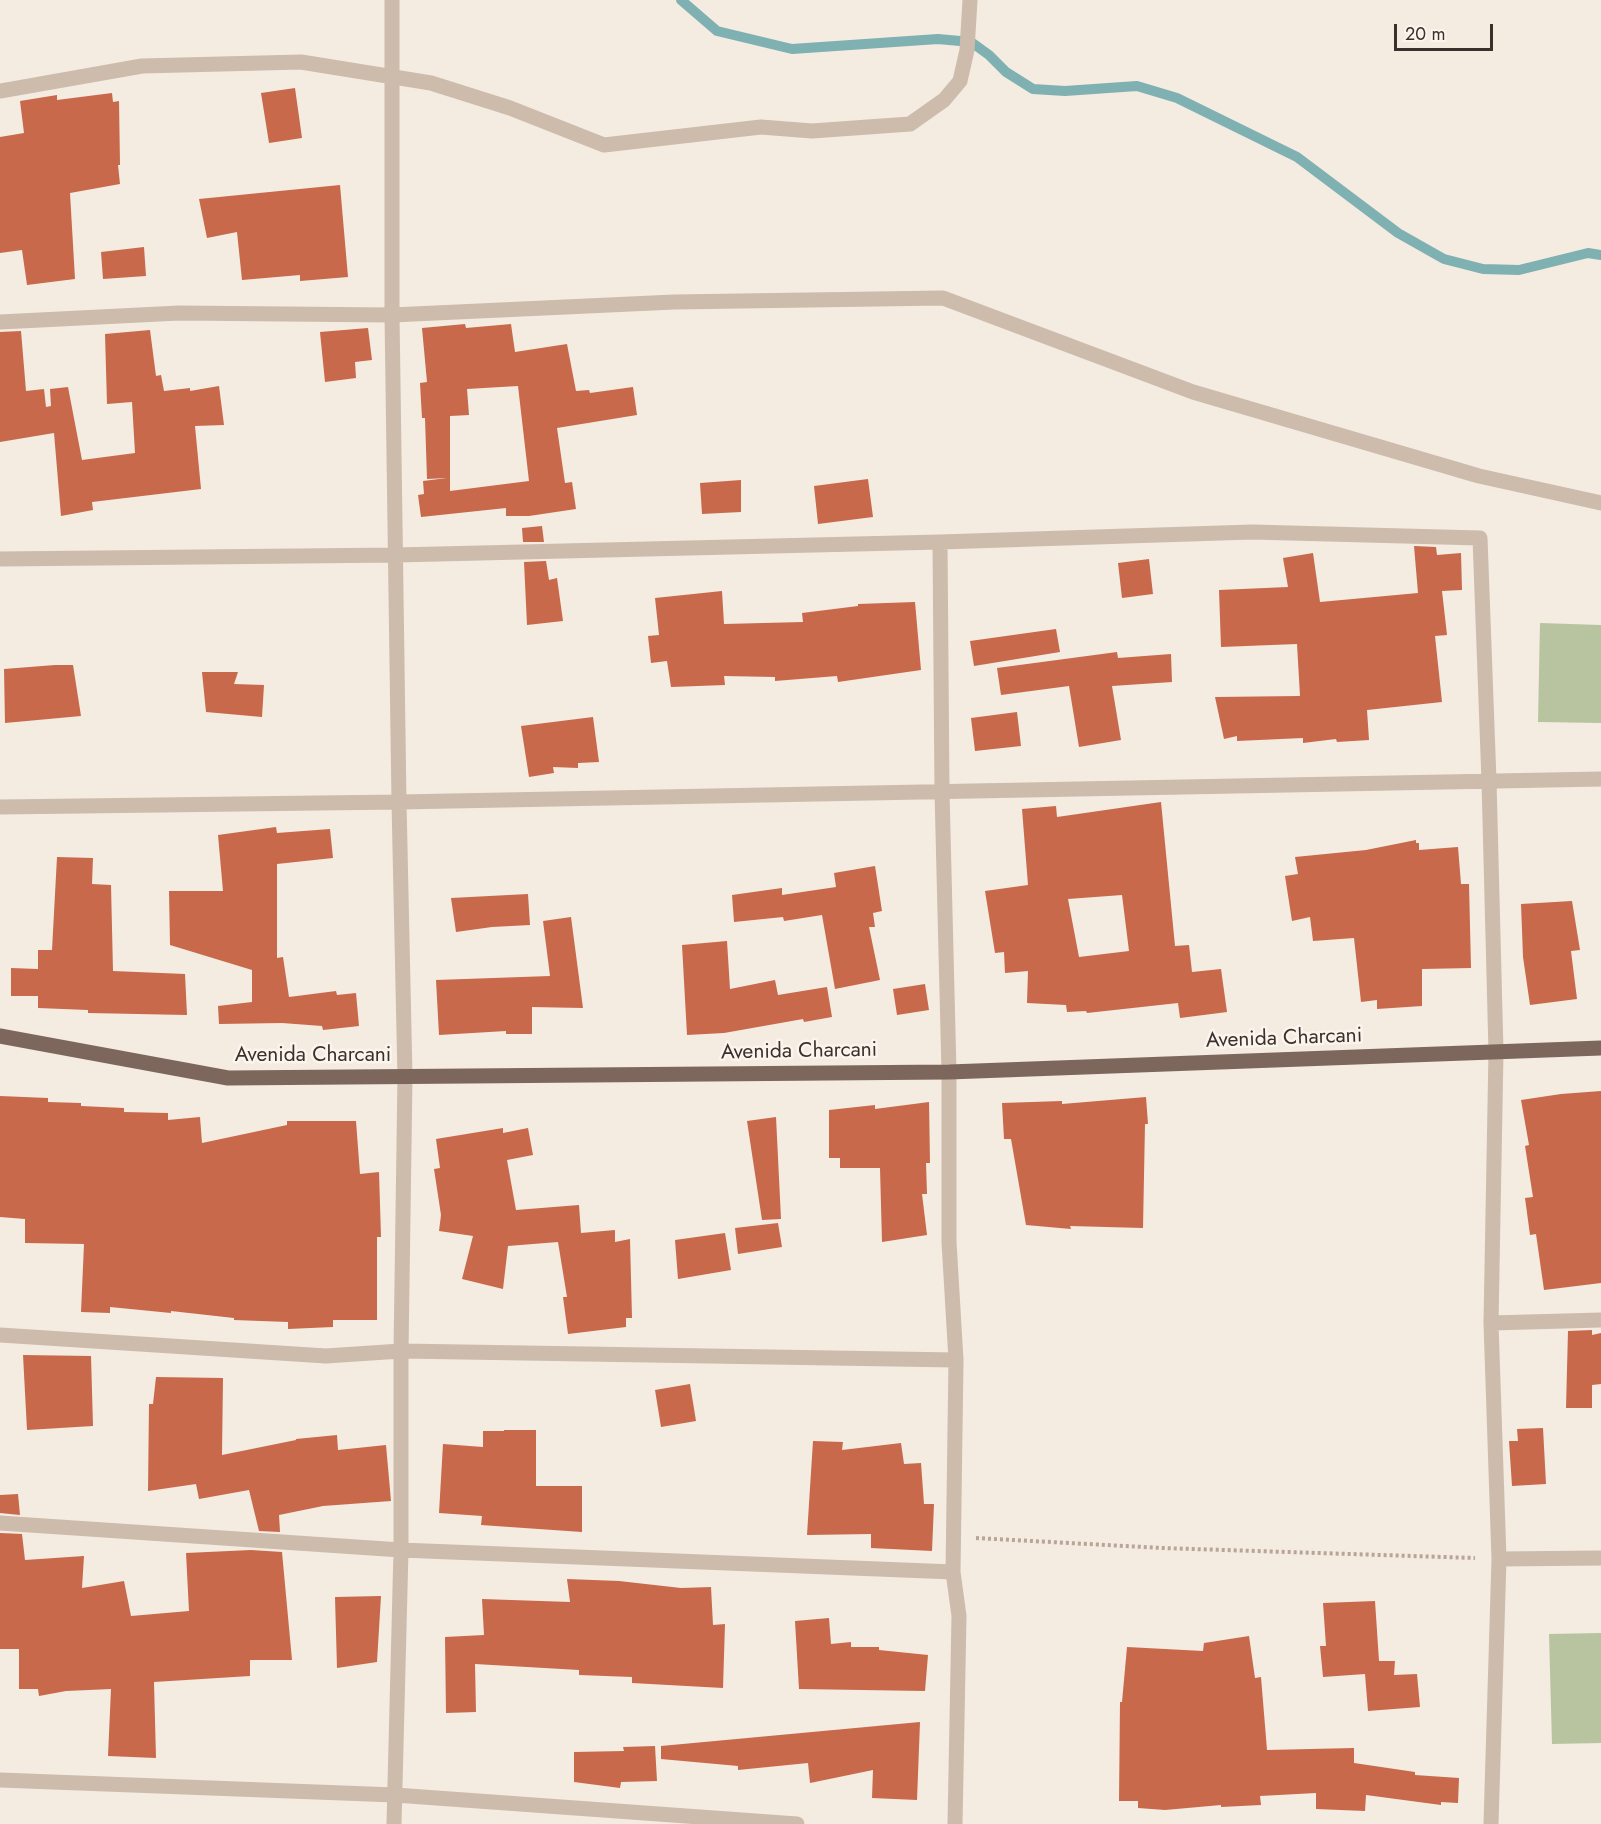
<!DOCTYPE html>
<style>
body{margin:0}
#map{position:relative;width:1601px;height:1824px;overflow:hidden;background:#f4ebe1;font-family:Jost,sans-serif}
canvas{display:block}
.scale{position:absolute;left:1394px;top:24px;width:99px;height:27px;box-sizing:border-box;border:3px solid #3b302b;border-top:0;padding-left:8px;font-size:18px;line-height:21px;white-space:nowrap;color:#3b302b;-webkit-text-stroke:4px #fbf5ee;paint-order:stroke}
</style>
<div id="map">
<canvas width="1601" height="1824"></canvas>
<div class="scale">20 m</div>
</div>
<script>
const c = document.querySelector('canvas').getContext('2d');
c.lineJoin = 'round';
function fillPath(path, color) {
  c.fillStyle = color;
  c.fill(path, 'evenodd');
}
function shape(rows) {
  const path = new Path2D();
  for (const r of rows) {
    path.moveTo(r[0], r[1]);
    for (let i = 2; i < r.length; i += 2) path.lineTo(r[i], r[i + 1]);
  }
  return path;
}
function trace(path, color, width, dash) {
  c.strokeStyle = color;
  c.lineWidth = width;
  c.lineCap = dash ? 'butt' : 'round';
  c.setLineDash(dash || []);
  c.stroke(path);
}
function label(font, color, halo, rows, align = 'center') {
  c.font = font + ' Jost,sans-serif';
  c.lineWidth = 5;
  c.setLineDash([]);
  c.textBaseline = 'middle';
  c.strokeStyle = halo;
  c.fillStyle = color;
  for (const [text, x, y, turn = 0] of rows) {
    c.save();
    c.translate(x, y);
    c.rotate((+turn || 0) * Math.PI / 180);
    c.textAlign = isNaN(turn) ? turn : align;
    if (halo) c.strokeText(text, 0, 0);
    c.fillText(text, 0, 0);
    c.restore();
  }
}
const green = shape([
 [1540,623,1601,625,1601,723,1538,722],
 [1601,1633,1601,1743,1552,1744,1549,1634]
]);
const stream = shape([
 [681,0,717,31,792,49,938,39,971,42,989,55,1006,72,1033,89,1065,91,1137,86,1177,98,1297,157,1398,233,1444,259,1483,269,1519,270,1588,253,1601,255]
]);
const building = shape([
 [295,88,302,138,269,143,261,93],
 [112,93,113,102,119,101,120,165,118,165,120,184,70,193,75,279,27,285,22,250,0,253,0,137,24,133,20,101,57,95,57,100],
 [340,185,348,277,300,281,300,275,242,280,237,232,207,238,199,199],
 [144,247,146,276,103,279,101,252],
 [465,324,466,328,511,324,515,352,567,344,576,391,589,390,590,393,633,387,637,415,557,428,565,483,572,482,576,509,529,516,506,516,506,508,421,517,418,495,424,494,423,481,447,478,427,479,425,418,422,418,420,383,427,382,422,328],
 [518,386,529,481,450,491,450,416,469,415,467,389],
 [368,328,372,360,355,362,356,378,325,382,320,332],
 [150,330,156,376,161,375,164,391,190,388,190,391,219,386,224,425,195,426,201,489,92,502,93,510,61,516,54,433,0,442,0,332,21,331,26,391,44,389,46,407,51,406,50,389,68,387,82,460,135,453,132,402,107,404,105,334],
 [868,479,873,517,818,524,814,486],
 [741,480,741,512,702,514,700,483],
 [542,526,544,542,523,542,522,528],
 [1414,546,1436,547,1437,555,1461,553,1462,590,1442,591,1447,635,1435,636,1442,702,1367,710,1369,740,1337,742,1336,739,1303,743,1303,738,1237,741,1237,736,1224,739,1215,697,1300,696,1297,644,1221,647,1219,590,1288,587,1283,558,1313,553,1320,602,1418,593],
 [1149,559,1153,594,1122,598,1118,563],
 [546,561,549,580,557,578,563,621,527,625,524,562],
 [722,591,724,624,803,622,802,613,858,606,858,604,915,602,921,670,838,682,837,676,775,681,775,677,724,676,725,685,671,687,667,661,651,663,648,636,659,635,655,598],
 [1056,629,1060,652,974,666,970,641],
 [1117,652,1118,658,1171,654,1172,682,1112,686,1121,740,1079,747,1069,686,1001,695,997,668],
 [55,665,73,665,81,716,5,723,4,669],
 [202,672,238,672,234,684,264,685,262,717,206,712],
 [1017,712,1021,746,975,751,971,718],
 [593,717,599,762,578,763,578,768,553,767,554,773,529,777,521,726],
 [1161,802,1175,946,1189,945,1192,972,1221,969,1227,1012,1180,1018,1178,1003,1087,1013,1086,1011,1067,1012,1066,1005,1027,1003,1028,971,1005,973,1004,952,995,953,985,891,1028,885,1022,809,1056,806,1057,817],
 [1122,895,1129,951,1079,957,1068,899],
 [276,827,277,833,330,829,333,858,277,864,277,958,283,957,289,997,336,991,337,995,356,993,359,1026,323,1030,322,1026,282,1023,219,1024,218,1006,252,1002,252,970,170,945,169,891,223,891,218,835],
 [1416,840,1416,843,1419,843,1419,850,1458,847,1461,884,1469,884,1471,968,1422,969,1422,1006,1377,1009,1377,1000,1361,1002,1354,938,1313,941,1310,917,1292,921,1285,876,1298,874,1295,857,1366,850],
 [57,857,93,858,92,884,111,885,113,971,185,974,187,1015,88,1013,88,1010,38,1008,38,996,11,996,11,968,38,969,38,950,52,950],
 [875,866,882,911,873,913,875,927,869,927,880,980,835,989,822,915,784,921,783,917,734,922,732,895,782,888,782,895,836,887,834,873],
 [528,894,530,925,492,927,456,932,451,898],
 [1572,901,1580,950,1571,951,1577,999,1530,1005,1523,957,1521,904],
 [571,917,583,1008,532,1007,532,1034,506,1034,506,1031,439,1035,436,980,550,976,543,921],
 [727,941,730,989,775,980,778,995,827,987,832,1017,804,1022,803,1019,724,1033,687,1035,682,945],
 [925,984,929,1010,897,1015,893,989],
 [1601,1091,1601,1283,1544,1290,1536,1234,1530,1235,1525,1198,1533,1197,1525,1146,1529,1145,1521,1100,1561,1094],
 [0,1096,48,1098,48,1102,81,1103,81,1106,124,1108,124,1112,168,1113,168,1120,200,1117,202,1143,287,1125,287,1121,356,1121,360,1174,379,1172,381,1237,377,1237,377,1320,333,1320,333,1327,288,1329,288,1322,234,1320,234,1318,171,1311,171,1313,110,1307,110,1313,81,1312,84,1244,25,1243,25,1219,0,1217],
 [1146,1097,1148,1124,1145,1124,1143,1228,1070,1226,1071,1229,1026,1225,1011,1139,1004,1139,1002,1103,1062,1101,1062,1104],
 [929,1102,930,1163,926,1163,927,1194,922,1194,927,1235,882,1242,880,1168,840,1168,840,1158,829,1158,829,1110,875,1105,875,1109],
 [776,1117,781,1219,762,1220,747,1121],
 [503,1128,503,1133,528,1128,533,1155,507,1160,516,1210,579,1205,581,1233,615,1230,615,1242,630,1239,632,1318,626,1318,626,1327,568,1334,563,1297,567,1297,558,1242,508,1246,503,1289,462,1279,473,1236,439,1231,441,1215,434,1169,440,1168,436,1139],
 [778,1223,782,1247,738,1254,735,1228],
 [725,1233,731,1270,678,1279,675,1240],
 [1592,1330,1592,1335,1601,1333,1601,1384,1592,1385,1592,1408,1566,1408,1568,1331],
 [23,1355,91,1356,93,1426,27,1430],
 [156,1377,223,1378,222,1455,296,1440,296,1439,337,1435,338,1450,386,1445,391,1501,323,1506,279,1515,280,1532,259,1531,249,1490,199,1499,196,1484,148,1491,149,1404,153,1404],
 [690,1384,696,1421,661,1427,655,1390],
 [1543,1428,1546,1484,1512,1486,1509,1441,1518,1441,1517,1429],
 [504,1430,536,1430,536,1486,582,1486,582,1532,481,1525,482,1516,439,1513,443,1444,483,1447,483,1431,504,1431],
 [813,1441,843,1442,842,1450,901,1443,904,1464,921,1463,924,1504,934,1504,932,1551,871,1548,871,1534,807,1535],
 [18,1494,20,1515,0,1513,0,1495],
 [0,1533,22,1534,25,1560,84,1556,82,1588,124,1581,131,1616,189,1611,186,1553,251,1550,282,1552,292,1660,250,1660,250,1676,154,1682,156,1758,108,1756,111,1689,66,1691,39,1696,38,1689,19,1689,19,1649,0,1649],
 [567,1579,619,1581,681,1588,711,1587,713,1625,725,1624,723,1688,632,1683,632,1677,579,1675,579,1670,475,1664,476,1712,446,1713,445,1637,484,1635,482,1599,570,1602],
 [381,1596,377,1662,337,1668,335,1597],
 [1375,1601,1379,1661,1395,1661,1394,1675,1417,1674,1420,1707,1368,1711,1365,1674,1323,1677,1320,1646,1326,1646,1323,1603],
 [829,1618,831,1644,851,1642,851,1647,879,1647,879,1650,928,1655,925,1691,799,1689,795,1621],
 [1249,1636,1255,1678,1261,1677,1267,1750,1354,1748,1354,1763,1415,1772,1415,1775,1459,1778,1458,1803,1441,1802,1441,1805,1366,1795,1365,1811,1316,1809,1316,1793,1260,1796,1261,1805,1221,1807,1221,1805,1165,1810,1138,1808,1138,1801,1119,1801,1120,1702,1122,1702,1127,1647,1203,1651,1204,1643],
 [920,1722,917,1800,872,1798,873,1770,810,1783,808,1763,738,1770,738,1766,661,1759,661,1746],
 [655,1746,657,1781,621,1782,620,1788,574,1782,574,1752,624,1751,623,1747]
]);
const path = shape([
 [976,1538,1162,1548,1475,1558]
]);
const minor = shape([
 [392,0,392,315,399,802,405,1077,401,1351,401,1550,394,1824],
 [0,91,142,66,301,62,431,83,510,108,604,145,761,127,812,131,910,124,944,100,960,81,967,50,970,0],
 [0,322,179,313,392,315,674,302,943,298,1193,392,1479,476,1601,503],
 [940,542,942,792,949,1072,949,1242,956,1360,953,1572,959,1616,955,1824],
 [0,559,396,555,940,542,1252,532,1480,538,1489,781,1496,1052,1491,1323,1499,1559,1491,1824],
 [0,807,399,802,1601,779],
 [1491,1323,1601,1320],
 [0,1335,326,1356,401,1351,956,1360],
 [0,1523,401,1550,953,1572],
 [1499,1559,1601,1558],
 [0,1780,395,1795,797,1824]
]);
const major = shape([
 [0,1036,228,1078,949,1072,1601,1048]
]);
const streetNames = [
 ["Avenida Charcani",1284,1039,-2],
 ["Avenida Charcani",799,1052,-1],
 ["Avenida Charcani",313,1056]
];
fillPath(green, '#b8c4a0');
trace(stream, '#7fb0b2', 10);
fillPath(building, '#c8694b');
trace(path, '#b9a596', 4, [3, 3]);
trace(minor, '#cdbbac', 15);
trace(major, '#7d675c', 15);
label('21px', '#3b302b', '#fbf5ee', streetNames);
</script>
